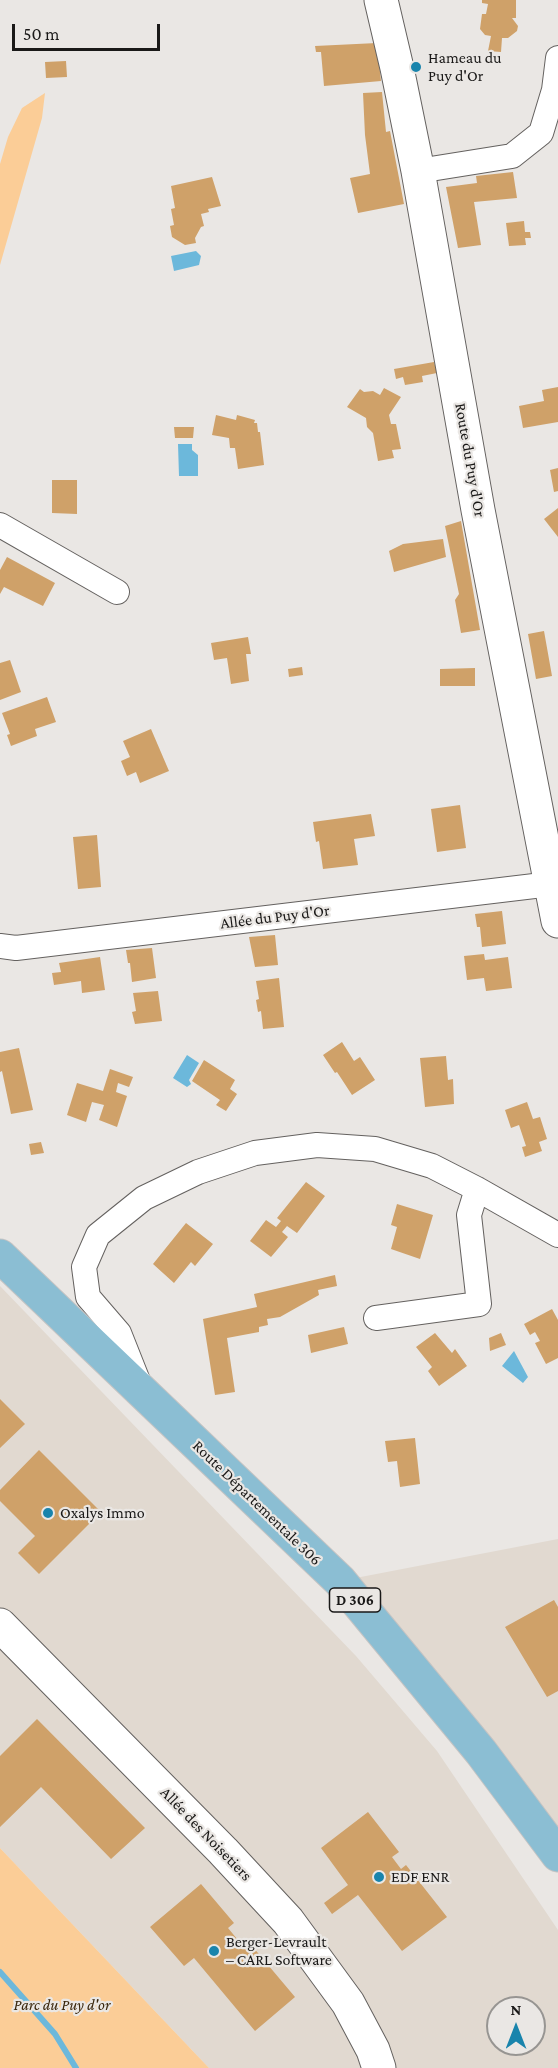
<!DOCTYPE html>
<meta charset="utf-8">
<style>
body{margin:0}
#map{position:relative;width:558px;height:2068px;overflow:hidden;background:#eae7e4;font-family:"Crimson Pro",serif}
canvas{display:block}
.north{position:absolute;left:486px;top:1996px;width:60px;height:60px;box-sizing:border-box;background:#eae7e4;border:2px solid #979592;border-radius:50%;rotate:0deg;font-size:16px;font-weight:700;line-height:24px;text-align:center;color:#1a1918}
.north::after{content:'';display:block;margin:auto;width:21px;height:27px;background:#1984ac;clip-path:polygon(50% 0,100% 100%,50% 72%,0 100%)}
.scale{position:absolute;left:12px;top:24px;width:148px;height:27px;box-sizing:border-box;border:3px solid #1a1918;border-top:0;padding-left:8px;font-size:18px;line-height:21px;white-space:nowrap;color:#1a1918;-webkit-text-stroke:4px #eae7e4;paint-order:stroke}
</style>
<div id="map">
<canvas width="558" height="2068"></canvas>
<div class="north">N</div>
<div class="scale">50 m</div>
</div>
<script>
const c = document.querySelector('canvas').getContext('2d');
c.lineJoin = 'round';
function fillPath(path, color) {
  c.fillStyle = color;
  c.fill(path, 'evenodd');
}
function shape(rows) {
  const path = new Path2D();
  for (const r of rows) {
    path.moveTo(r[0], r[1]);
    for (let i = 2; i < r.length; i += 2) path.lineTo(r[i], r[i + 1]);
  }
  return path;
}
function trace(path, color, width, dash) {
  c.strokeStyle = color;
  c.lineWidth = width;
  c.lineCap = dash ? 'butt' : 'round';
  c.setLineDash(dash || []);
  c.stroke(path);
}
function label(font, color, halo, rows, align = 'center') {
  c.font = font + ' "Crimson Pro",serif';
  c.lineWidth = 4.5;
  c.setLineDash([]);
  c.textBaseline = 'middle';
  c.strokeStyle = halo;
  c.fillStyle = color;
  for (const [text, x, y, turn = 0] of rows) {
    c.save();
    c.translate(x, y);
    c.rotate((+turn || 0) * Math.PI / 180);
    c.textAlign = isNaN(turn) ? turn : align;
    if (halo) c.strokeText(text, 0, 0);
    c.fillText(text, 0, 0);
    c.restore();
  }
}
const built = shape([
 [0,1286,356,1656,437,1751,558,1930,558,2068,209,2068,0,1848],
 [498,2008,534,2008,534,2044,498,2044],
 [558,1539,558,1855,340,1581]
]);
const green = shape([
 [45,93,42,118,0,265,0,164,8,137,22,108],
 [0,1848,209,2068,0,2068]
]);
const water = shape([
 [196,251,201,256,199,265,174,271,171,256],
 [178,444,192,444,192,450,198,455,198,476,179,476],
 [187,1055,199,1063,189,1080,191,1084,187,1087,173,1078],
 [514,1351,528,1377,523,1383,502,1366]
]);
const stream = shape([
 [0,1972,55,2034,76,2068]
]);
const building = shape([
 [482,0,516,0,516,18,512,18,518,26,517,31,508,38,502,38,501,52,488,51,491,36,485,35,480,29,482,14,486,14,488,4,482,3],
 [377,43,381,81,324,86,321,52,316,52,315,46],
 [66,61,67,77,46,78,45,62],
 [382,92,386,132,390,131,404,204,358,213,350,178,370,174,365,135,363,93],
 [513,172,517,198,474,202,481,245,458,248,446,187,477,183,476,176],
 [212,177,221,206,208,209,209,212,201,214,204,226,201,227,195,238,196,243,185,245,172,237,170,226,174,225,171,209,175,208,171,186],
 [524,221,525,232,530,232,531,238,525,238,526,245,509,246,506,223],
 [434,362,437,373,422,376,423,382,405,385,403,377,396,379,394,369],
 [558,387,558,422,523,428,519,406,544,401,542,390],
 [384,388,401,397,389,415,391,424,396,424,401,449,392,450,394,458,378,461,373,433,367,427,366,418,347,407,360,389,364,392,373,391,380,395],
 [216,415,236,420,237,415,255,420,254,423,257,423,258,432,260,432,264,465,238,469,235,448,230,448,229,438,212,435],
 [174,427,194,427,193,438,175,438],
 [558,468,558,491,554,492,550,470],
 [52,480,77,480,77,514,52,513],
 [558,508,558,537,544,519],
 [461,521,480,630,461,633,455,600,459,594,445,526],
 [443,539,446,557,394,572,389,551,403,544],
 [7,557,55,583,43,606,4,587,0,594,0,570],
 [544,631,552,676,536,679,528,634],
 [248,637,251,654,246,654,249,681,231,684,227,658,214,660,211,643],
 [10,660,21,692,0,700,0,663],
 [302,667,303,675,289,677,288,669],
 [475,668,475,686,440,686,440,669],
 [47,697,56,722,35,729,37,736,11,746,7,735,10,734,2,713],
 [151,729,169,771,140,783,136,772,127,776,121,761,130,757,123,741],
 [460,805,466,848,437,852,431,809],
 [371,814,375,836,354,839,358,865,323,869,319,841,316,842,313,822],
 [97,835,101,887,78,889,73,837],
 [502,911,506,944,482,947,480,927,477,927,475,914],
 [275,935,278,965,255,967,249,937],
 [152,948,156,978,132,982,130,963,128,963,126,950],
 [484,954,485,960,508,957,512,988,486,991,484,978,467,980,464,956],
 [100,957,105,990,82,993,81,981,54,985,52,973,61,972,59,963],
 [279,978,284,1027,263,1029,261,1011,258,1012,256,1000,259,999,256,981],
 [158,991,162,1021,135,1024,132,1012,136,1011,133,993],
 [342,1042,354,1061,360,1057,375,1080,352,1095,337,1072,335,1073,323,1055],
 [19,1048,33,1110,11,1114,2,1071,0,1072,0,1052],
 [446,1056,448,1080,453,1079,454,1104,425,1107,420,1058],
 [204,1060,235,1080,230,1089,237,1094,226,1111,216,1105,220,1100,192,1081],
 [110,1069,133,1077,129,1087,118,1083,116,1092,127,1096,117,1127,99,1120,104,1105,92,1102,86,1122,67,1115,77,1083,103,1091],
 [527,1102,533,1119,540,1117,547,1139,539,1142,542,1151,525,1157,522,1147,526,1146,519,1125,511,1128,505,1110],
 [41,1142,44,1153,31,1155,29,1144],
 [306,1182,325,1196,297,1233,287,1226,282,1232,288,1237,271,1257,250,1241,266,1220,276,1227,281,1221,277,1218],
 [397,1204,433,1215,420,1259,391,1249,397,1227,391,1225],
 [186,1223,213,1244,195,1266,191,1262,174,1283,153,1264],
 [335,1275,337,1286,318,1290,319,1295,280,1317,267,1319,268,1325,259,1327,259,1332,227,1338,235,1392,215,1395,203,1319,257,1307,254,1294],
 [552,1309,558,1320,558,1358,546,1364,535,1343,540,1341,535,1332,530,1335,524,1324],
 [344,1327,348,1344,311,1353,308,1335],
 [435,1333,452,1353,455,1349,467,1366,439,1386,428,1371,432,1367,416,1347],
 [501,1333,506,1345,490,1351,489,1338],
 [0,1399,25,1424,0,1448],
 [415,1438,420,1484,400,1487,397,1461,388,1462,385,1441],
 [39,1450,101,1512,39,1574,18,1553,35,1536,0,1501,0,1490],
 [554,1600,558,1607,558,1691,547,1697,505,1627],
 [37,1719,145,1828,111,1859,41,1787,0,1827,0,1756],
 [368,1812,399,1852,392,1857,401,1869,406,1865,447,1917,402,1951,358,1895,332,1914,324,1903,348,1885,321,1848],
 [201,1884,234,1923,228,1928,242,1945,247,1940,295,1997,255,2031,194,1958,184,1966,150,1927]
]);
const street = shape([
 [418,171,512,156,541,133,554,90,558,58],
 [0,525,117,592],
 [0,946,16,948,551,884],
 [376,1318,479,1304,469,1215,477,1189],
 [140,1386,119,1333,88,1297,84,1267,98,1235,144,1198,198,1172,255,1153,317,1145,375,1149,432,1166,477,1189,558,1235]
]);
const secondary = shape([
 [381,0,397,68,418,171,478,510,558,921],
 [0,1625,223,1851,288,1921,348,2003,373,2050,379,2068]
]);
const primary = shape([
 [0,1256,340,1581,481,1752,558,1855]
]);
const markers = [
 [416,67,6,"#1984ac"],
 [48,1513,6,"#1984ac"],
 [379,1877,6,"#1984ac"],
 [214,1951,6,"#1984ac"]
];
const shields = [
 [355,1600,51]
];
const shieldNames = [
 ["D 306",355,1600]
];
const poiNames = [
 ["Hameau du",428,58],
 ["Puy d'Or",428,76],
 ["Oxalys Immo",60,1513],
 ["EDF ENR",391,1877],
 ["Berger-Levrault",226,1942],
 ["– CARL Software",226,1960]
];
const streetNames = [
 ["Route du Puy d'Or",470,460,80],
 ["Allée du Puy d'Or",275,917,-7],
 ["Route Départementale 306",257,1503,44],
 ["Allée des Noisetiers",206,1834,46]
];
const parkNames = [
 ["Parc du Puy d'or",62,2005]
];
fillPath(built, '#e1d9d0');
fillPath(green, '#fbcd97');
fillPath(water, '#6cb8db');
trace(stream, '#6cb8db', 6);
fillPath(building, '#cfa169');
trace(street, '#64615f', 26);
trace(secondary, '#64615f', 35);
trace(primary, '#c3c3c3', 35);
trace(street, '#fff', 24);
trace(secondary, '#fff', 33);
trace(primary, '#8bbed3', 33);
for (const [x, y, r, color] of markers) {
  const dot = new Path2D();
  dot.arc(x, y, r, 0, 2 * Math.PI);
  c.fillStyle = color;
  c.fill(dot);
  trace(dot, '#eae7e4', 2);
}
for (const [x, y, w] of shields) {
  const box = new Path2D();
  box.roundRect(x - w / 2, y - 12, w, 24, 4.5);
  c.fillStyle = '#eae7e4';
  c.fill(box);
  trace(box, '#1a1918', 1.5);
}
label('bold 15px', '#1a1918', null, shieldNames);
label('16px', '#1a1918', '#eae7e4', poiNames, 'left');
label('16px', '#1a1918', '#eae7e4', streetNames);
label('italic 16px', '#39260c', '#eae7e4', parkNames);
</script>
